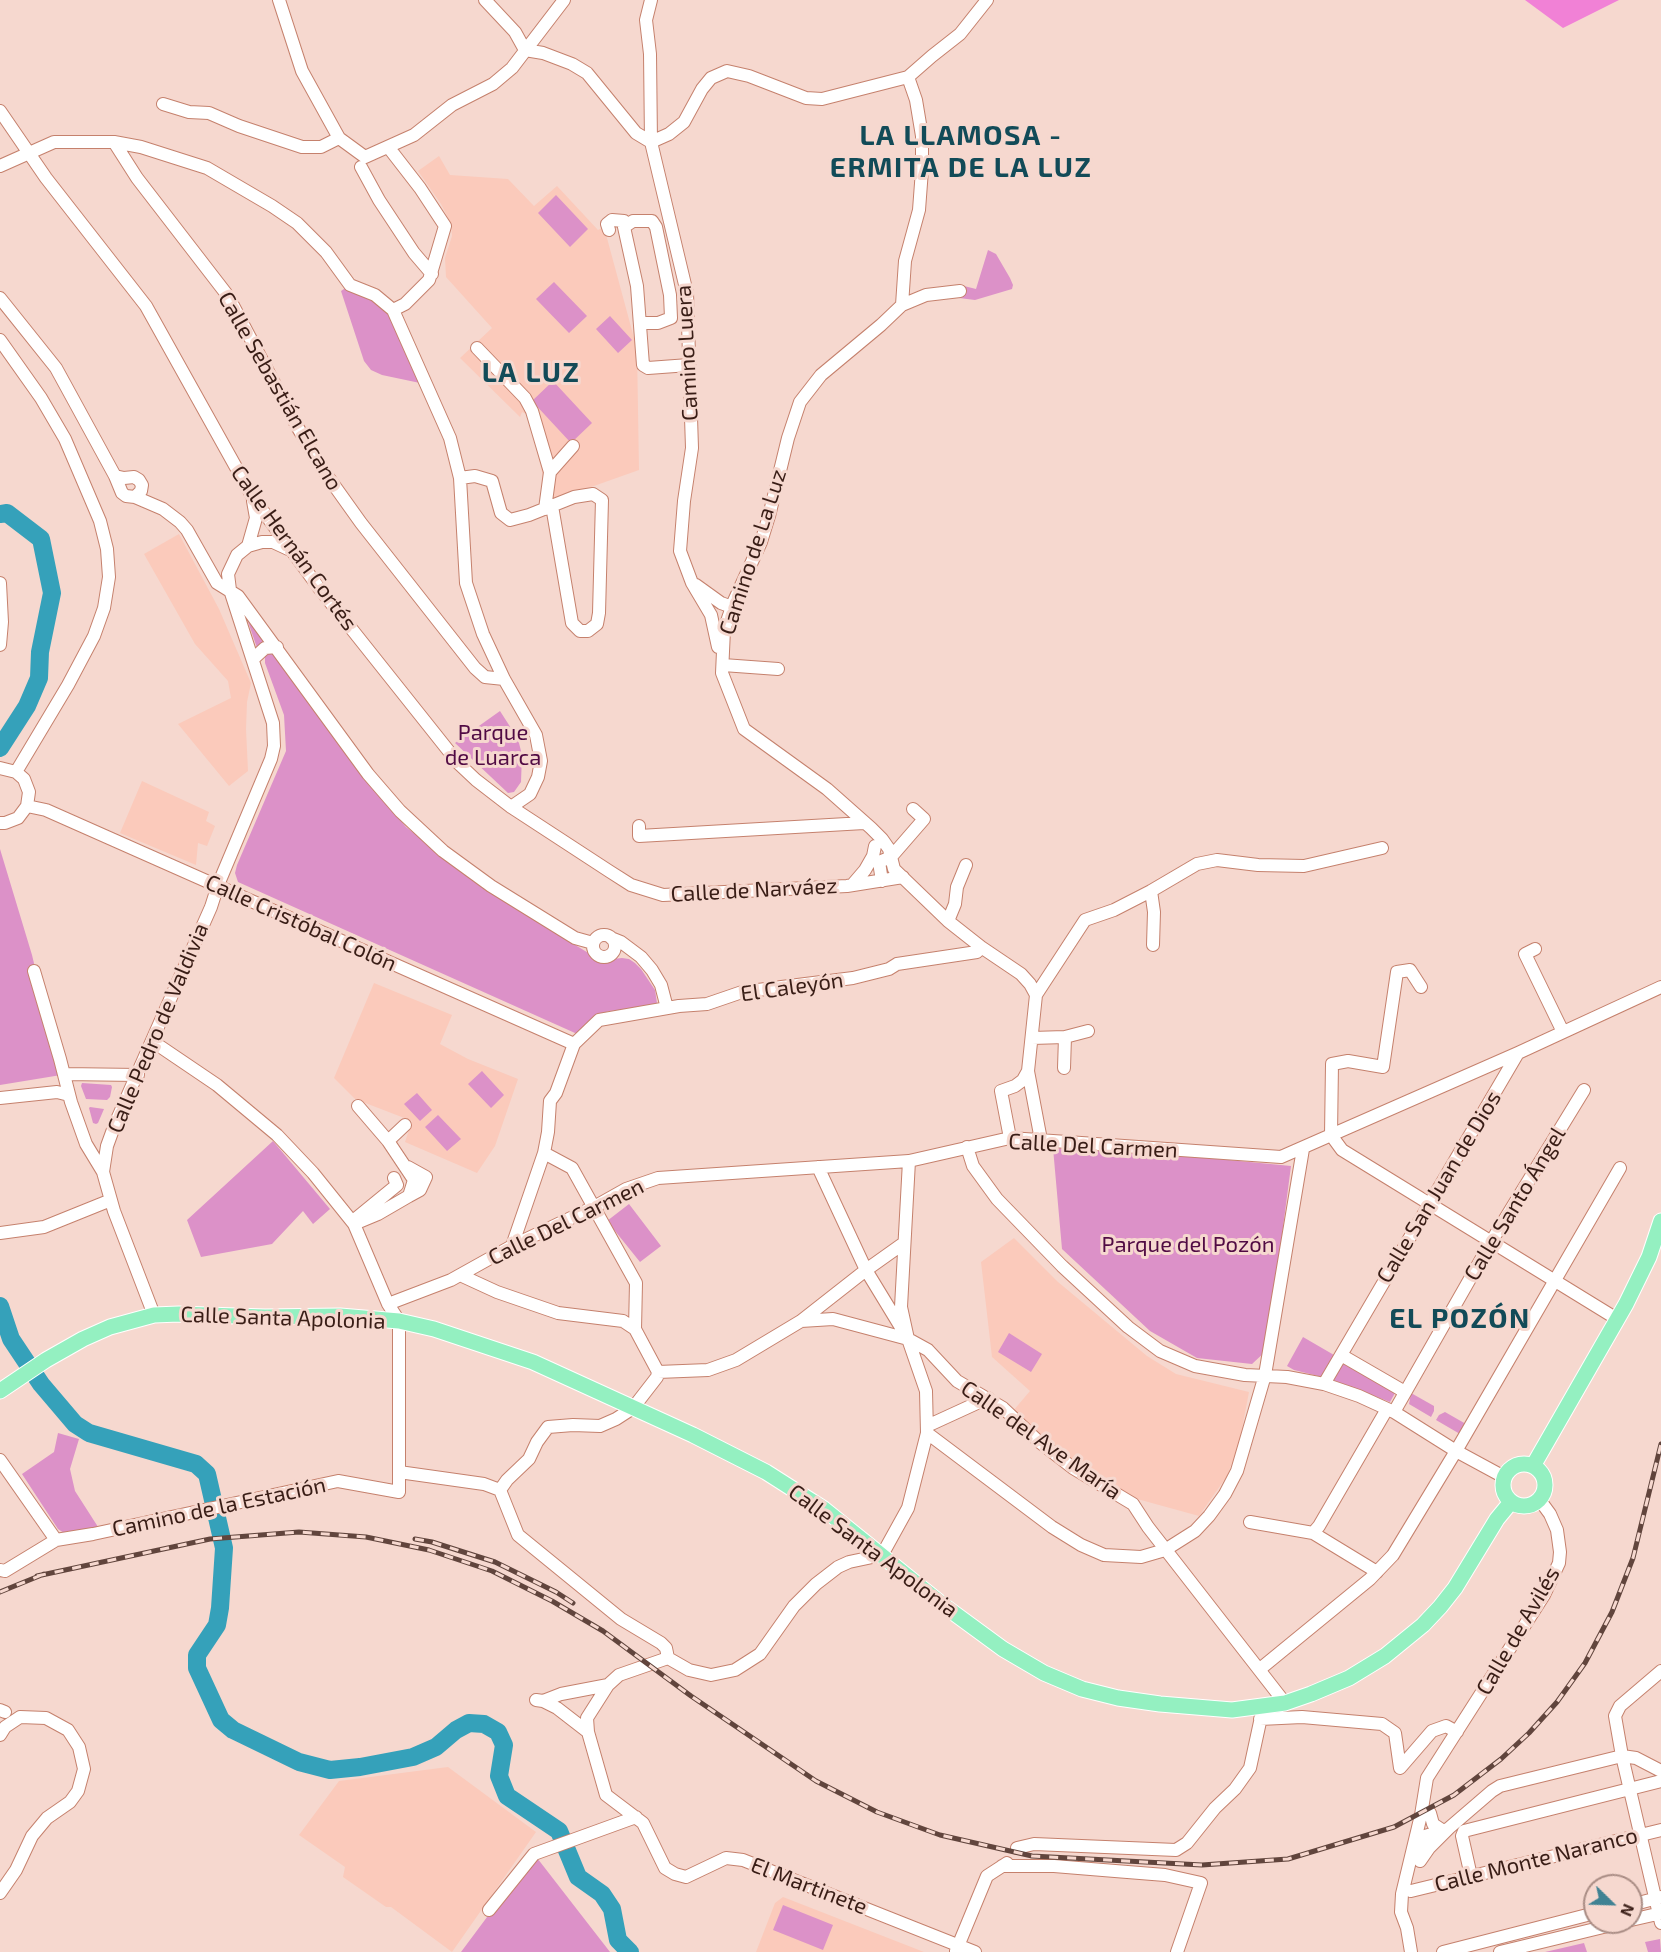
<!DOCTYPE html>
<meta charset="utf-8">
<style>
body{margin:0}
#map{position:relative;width:1661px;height:1952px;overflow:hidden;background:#f6d8cf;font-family:"Exo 2",sans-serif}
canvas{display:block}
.north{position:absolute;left:1583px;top:1874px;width:60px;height:60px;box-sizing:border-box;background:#f6d8cf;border:2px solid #aa8d85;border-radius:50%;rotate:113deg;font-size:16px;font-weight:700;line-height:24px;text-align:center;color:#391d16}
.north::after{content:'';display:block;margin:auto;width:21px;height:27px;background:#408293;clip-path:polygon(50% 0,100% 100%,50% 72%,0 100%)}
</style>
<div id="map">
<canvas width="1661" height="1952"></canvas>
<div class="north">N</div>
</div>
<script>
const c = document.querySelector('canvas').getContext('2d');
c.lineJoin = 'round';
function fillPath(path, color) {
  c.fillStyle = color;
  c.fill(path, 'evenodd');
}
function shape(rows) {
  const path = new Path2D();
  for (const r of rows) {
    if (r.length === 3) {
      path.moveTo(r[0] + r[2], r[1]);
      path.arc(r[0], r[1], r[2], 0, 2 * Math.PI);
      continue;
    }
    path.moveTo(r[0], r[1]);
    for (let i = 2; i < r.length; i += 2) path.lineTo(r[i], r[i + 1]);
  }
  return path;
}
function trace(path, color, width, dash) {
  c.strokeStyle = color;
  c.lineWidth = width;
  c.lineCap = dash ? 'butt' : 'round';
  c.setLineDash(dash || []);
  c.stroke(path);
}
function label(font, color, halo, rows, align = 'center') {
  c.font = font + ' "Exo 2",sans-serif';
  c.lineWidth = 6;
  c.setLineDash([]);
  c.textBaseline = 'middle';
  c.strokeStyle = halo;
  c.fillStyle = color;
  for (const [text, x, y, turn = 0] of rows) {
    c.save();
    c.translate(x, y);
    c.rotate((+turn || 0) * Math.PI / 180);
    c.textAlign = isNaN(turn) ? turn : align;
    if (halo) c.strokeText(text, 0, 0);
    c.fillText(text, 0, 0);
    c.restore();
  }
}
const built = shape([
 [439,156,450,175,508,179,534,206,557,186,598,230,604,227,637,349,639,470,546,503,545,484,528,415,522,412,520,417,460,358,492,328,446,277,445,258,452,236,451,224,441,204,418,171],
 [179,534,219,609,251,683,247,702,246,729,248,771,229,786,178,724,231,698,228,681,195,644,144,554],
 [142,781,209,812,206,821,215,826,207,846,198,843,196,865,120,833],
 [374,983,452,1015,440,1044,468,1059,518,1079,495,1146,477,1173,405,1142,412,1121,355,1099,334,1078],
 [1014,1238,1058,1282,1147,1356,1176,1374,1249,1392,1239,1444,1227,1476,1199,1516,1130,1497,1067,1458,1013,1411,1030,1391,992,1357,981,1262],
 [448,1767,536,1832,452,1952,391,1907,386,1907,343,1877,345,1867,299,1835,339,1781],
 [783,1897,924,1952,756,1952,775,1903]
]);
const green = shape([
 [556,195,588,229,570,247,538,213],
 [988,250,996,254,1010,278,1013,285,1012,289,975,300,959,298,960,285,976,289],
 [554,282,587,316,569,333,536,299],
 [350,285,393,310,420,383,382,375,371,370,364,361,341,291],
 [610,316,632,340,618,353,596,329],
 [553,381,592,423,571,443,532,401],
 [242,604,269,640,257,648],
 [268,654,273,654,364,776,406,827,492,894,590,954,603,960,622,958,629,959,635,963,641,969,655,990,657,1003,654,1008,609,1011,601,1014,581,1033,575,1033,238,882,235,873,237,865,286,751,284,715,265,663,265,656],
 [500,711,518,739,522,755,521,782,514,792,508,793,455,743],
 [0,849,32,955,61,1075,0,1085],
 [482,1071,504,1095,491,1108,468,1084],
 [82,1083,111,1085,112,1087,110,1097,107,1100,86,1099,81,1086],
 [417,1093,432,1110,420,1121,404,1104],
 [90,1107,104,1109,98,1123,96,1124,93,1123,89,1108],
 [438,1115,461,1139,447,1151,425,1127],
 [273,1141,330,1209,313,1224,303,1211,272,1244,201,1257,187,1220],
 [1053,1148,1208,1158,1291,1166,1267,1350,1252,1364,1197,1358,1150,1331,1062,1249],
 [629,1204,661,1246,640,1262,607,1221],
 [1009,1333,1042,1354,1031,1372,998,1352],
 [1303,1337,1334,1355,1322,1377,1294,1370,1287,1366],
 [1340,1362,1395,1393,1390,1402,1330,1379],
 [1411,1393,1434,1406,1434,1411,1431,1417,1409,1404],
 [1445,1412,1466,1424,1460,1434,1436,1420,1439,1415],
 [58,1433,79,1439,70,1469,75,1491,100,1530,64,1533,58,1529,22,1474,54,1452],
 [534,1854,610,1952,461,1952],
 [783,1905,833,1925,823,1950,773,1930],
 [1660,1939,1661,1952,1648,1952,1645,1942],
 [1584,1943,1587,1952,1545,1952]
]);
const forest = shape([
 [1525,0,1619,0,1563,28]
]);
const river = shape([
 [0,514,7,513,41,539,52,593,40,652,39,678,27,706,0,748],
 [0,1306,11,1339,41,1384,75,1424,89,1433,196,1464,207,1474,224,1548,220,1608,217,1625,197,1655,197,1668,221,1720,233,1730,299,1762,330,1770,360,1767,413,1757,436,1747,456,1730,469,1723,484,1724,498,1732,504,1745,499,1776,507,1796,559,1831,578,1877,602,1894,612,1909,618,1940,630,1952]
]);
const minor = shape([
 [279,0,302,71,339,138,365,157,414,135,452,105,493,84,512,68,564,0],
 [485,0,515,32,525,50],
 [651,0,646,20,650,54,651,142,687,293,692,448,684,501,680,551,692,583,711,615,718,647],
 [525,50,543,53,572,64,587,73,636,133,651,142,669,134,684,122,702,89,711,78,727,71,749,76,806,98,822,99,908,77],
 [163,104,189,112,209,113,239,126,302,147,321,147,339,138],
 [0,111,46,178,146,306,252,496,319,588,459,764,476,780,511,807,609,871,631,885,663,895,847,886,903,877],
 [114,142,137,178,228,296,298,428,326,474,361,523,475,668,485,677,504,679],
 [389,148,420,188,445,226,429,280,405,304,393,310],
 [0,166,54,142,114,142,141,147,207,168,272,206,297,223,326,252,350,285,375,295,393,310,450,438,460,478,466,583,483,634,504,679,536,735,541,761,538,777,530,794,511,807],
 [361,167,379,200,414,253,432,274],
 [609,230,607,224,612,220,624,221,627,224],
 [960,291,926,295,902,305,881,325,821,375,800,402,788,438,769,516,761,542,734,601,724,630,722,673,744,729,827,789,871,828,882,839,889,849,894,869,948,921,981,947,1021,974,1030,984,1036,995],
 [0,298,56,368,115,476,122,493,126,496,135,497,163,509,180,522,187,530,217,583,238,596,368,774,400,811,443,851,491,886,575,938,593,943],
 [902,305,905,261,919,210,922,170,922,136,916,100,908,77,932,56,960,34,987,0],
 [641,323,658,323,671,318,670,295,656,227,652,221,633,221,624,227,637,286,643,365,648,368,689,365],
 [0,340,41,398,65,439,100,521,107,549,109,577,104,608,94,636,68,685,16,772],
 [477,348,525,398,532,411,550,472,545,509],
 [550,472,573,446],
 [115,476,124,478,134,477,139,480,142,485,141,491,135,497],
 [460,478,475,476,492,481,501,513,510,520,529,515,574,497,593,494,602,500,599,613,597,624,588,631,580,631,572,623,552,506],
 [248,546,256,518,253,501],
 [0,583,2,622,0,645],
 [696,585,721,603,732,607],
 [253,659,265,648,277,647],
 [723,665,778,669],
 [0,768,16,772,24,779,29,792,27,806,18,818,5,823,0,823],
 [27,806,46,810,574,1044],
 [639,826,639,836,864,823],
 [882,881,879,862,891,857,924,819,913,809],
 [853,884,865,870,873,856,875,846],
 [1151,891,1154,912,1153,945],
 [948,921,955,904,957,887,966,865],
 [604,946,11],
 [611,938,621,942,641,957,652,970,661,985,667,1008],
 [1535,949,1525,954,1563,1032],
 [34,971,60,1059,71,1102,86,1144,103,1172,114,1211,154,1315],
 [1421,987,1410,970,1397,972,1383,1067,1348,1061,1332,1064,1331,1135,1342,1150,1617,1319],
 [1032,1038,1065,1037,1088,1031],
 [1064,1068,1065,1037],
 [64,1074,138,1075],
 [0,1098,57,1092,69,1095],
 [1010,1138,1001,1091,1015,1086,1023,1080,1028,1071],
 [1041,1140,1028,1071,1036,995,1085,920,1114,910,1151,891,1197,864,1217,860,1258,865,1304,866,1382,848],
 [388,1141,405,1125],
 [967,1147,973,1166,997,1199,1062,1266,1128,1327,1160,1351,1195,1366,1245,1375,1287,1377,1324,1384,1359,1396,1394,1412,1456,1451,1504,1477],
 [544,1153,572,1168,636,1283,635,1329,658,1372],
 [408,1167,426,1177,420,1190,409,1196],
 [818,1167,866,1270,908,1339,928,1350,957,1381,1003,1408,1037,1440,1073,1468,1133,1504,1148,1527,1285,1703],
 [103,1172,107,1146,115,1124,211,907,218,885,271,759,274,746,273,723,230,590,228,574,237,555,248,546,262,542,273,542,288,549],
 [353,1221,397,1185,394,1178],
 [354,1224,378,1214,409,1196,414,1180,388,1141,358,1106],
 [0,1233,44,1227,111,1200],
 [512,1246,544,1153,548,1132,550,1101,556,1093,574,1044,599,1020,679,1006,707,1004,742,992,853,978,889,969,897,964,977,952,981,947],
 [460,1275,497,1292,558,1313,623,1321,635,1329],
 [388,1304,451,1280,512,1246,594,1207,626,1189,658,1178,909,1161,1010,1138,1281,1157,1518,1053,1661,987],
 [801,1321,866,1270,904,1243],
 [1341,1355,1405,1392],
 [658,1372,708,1370,736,1360,801,1321,833,1319,908,1339],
 [1324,1384,1518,1053],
 [1394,1412,1491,1242,1584,1090],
 [927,1426,988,1398],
 [927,1433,1052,1527,1081,1545,1104,1555,1141,1557,1165,1550,1195,1531,1209,1516,1225,1494,1237,1471,1265,1375,1303,1149],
 [0,1460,56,1540],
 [399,1472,484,1484,500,1490,518,1535,621,1619,661,1643,666,1648,668,1658],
 [500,1490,507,1480,529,1459,537,1442,548,1427,573,1425,600,1426,616,1419,633,1408,657,1377,658,1372],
 [1250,1522,1313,1533,1319,1526,1387,1409],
 [1313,1533,1377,1572],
 [0,1570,5,1571,56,1540,93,1534,338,1481,399,1492,399,1321,388,1304,354,1224,313,1173,277,1135,217,1085,152,1041],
 [668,1658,689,1670,711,1675,735,1670,760,1654,794,1606,816,1584,838,1567,849,1562,882,1555,908,1508,927,1433,926,1391,908,1339,901,1307,909,1161],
 [668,1658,619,1675,608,1685,587,1718,588,1732,606,1795,643,1823,665,1868,675,1874,686,1877,726,1858,743,1860,975,1952],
 [1260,1669,1370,1579,1393,1555,1456,1451,1620,1168],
 [1661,1671,1620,1706,1615,1716,1622,1756,1661,1923],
 [536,1700,543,1701,561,1694,608,1685],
 [543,1701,557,1708,588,1732],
 [0,1710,5,1712],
 [1260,1719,1302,1717,1382,1724,1395,1733,1400,1768,1432,1731,1446,1726,1457,1732],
 [0,1735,5,1727,20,1717,46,1718,68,1730,79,1747,84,1769,78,1791,70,1802,47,1818,32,1836,16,1870,0,1893],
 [1430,1813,1433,1824,1442,1830],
 [1017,1848,1034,1844,1176,1850,1187,1843,1215,1808,1235,1789,1250,1768,1263,1708],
 [1417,1849,1425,1836,1448,1829],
 [1420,1861,1429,1848,1449,1828,1492,1791,1500,1786,1622,1756,1636,1758,1661,1771],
 [1002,1866,1054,1866,1115,1871,1165,1875,1201,1883,1177,1952],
 [1471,1876,1462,1836,1464,1831,1661,1781],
 [1411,1891,1661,1830],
 [1631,1905,1661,1897],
 [489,1910,534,1854,636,1817],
 [1631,1920,1661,1913],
 [956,1951,987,1876,1007,1863],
 [1411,1952,1407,1928,1401,1912,1402,1894,1421,1815,1427,1778,1544,1595,1559,1563,1560,1552,1557,1530,1550,1514,1539,1499],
 [1443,1952,1595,1913],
 [1500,1952,1624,1922]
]);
const major = shape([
 [0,1391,46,1360,83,1339,110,1327,154,1315,179,1314,265,1317,340,1316,399,1321,434,1329,533,1362,693,1435,766,1472,824,1509,943,1605,1003,1649,1044,1673,1082,1689,1118,1698,1160,1704,1232,1710,1285,1703,1311,1694,1349,1678,1385,1656,1423,1625,1440,1607,1455,1588,1497,1519,1511,1502],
 [1524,1485,21],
 [1533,1466,1626,1304,1649,1257,1661,1221]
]);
const rail = shape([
 [415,1539,432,1542,495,1562,556,1592,573,1603],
 [37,1576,210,1539,299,1532,366,1537,429,1550,492,1571,552,1601,603,1631,691,1696,816,1781,877,1812,940,1835,1032,1856,1202,1865,1288,1859,1394,1827,1454,1795,1501,1759,1529,1733,1557,1702,1585,1663,1612,1612,1633,1558,1661,1444],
 [0,1592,44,1574]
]);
const streetNames = [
 ["Camino Luera",687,353,-93],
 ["Calle Sebastián Elcano",280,391,60],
 ["Calle Hernán Cortés",294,548,54],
 ["Camino de La Luz",753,552,-72],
 ["Calle de Narváez",754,890,-3],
 ["Calle Cristóbal Colón",301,923,24],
 ["El Caleyón",792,987,-8],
 ["Calle Pedro de Valdivia",158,1028,-67],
 ["Calle Del Carmen",1093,1146,3],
 ["Calle San Juan de Dios",1439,1187,-59],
 ["Calle Santo Ángel",1515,1204,-59],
 ["Calle Del Carmen",566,1222,-26],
 ["Calle Santa Apolonia",283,1318,2],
 ["Calle del Ave María",1041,1440,35],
 ["Camino de la Estación",219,1507,-12],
 ["Calle Santa Apolonia",873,1551,37],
 ["Calle de Avilés",1518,1631,-60],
 ["Calle Monte Naranco",1536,1860,-14],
 ["El Martinete",809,1886,21]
];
const parkNames = [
 ["Parque",493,733],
 ["de Luarca",493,758],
 ["Parque del Pozón",1188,1245]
];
const districtNames = [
 ["LA LLAMOSA -",961,136],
 ["ERMITA DE LA LUZ",961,168],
 ["LA LUZ",531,373],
 ["EL POZÓN",1460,1319]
];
fillPath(built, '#fbcabb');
fillPath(green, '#dc91c8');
fillPath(forest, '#f181d6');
trace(river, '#35a1ba', 18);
trace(minor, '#c5816d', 14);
trace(major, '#fff', 17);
trace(minor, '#fff', 12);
trace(major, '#94f0c1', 15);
trace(rail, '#61453d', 5);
trace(rail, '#f6d8cf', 3, [9]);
label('22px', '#391d16', '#f6d8cf', streetNames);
label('22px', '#510b44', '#f6d8cf', parkNames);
c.letterSpacing = '1.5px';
label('bold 28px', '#124b58', '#f6d8cf', districtNames);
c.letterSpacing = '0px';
</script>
